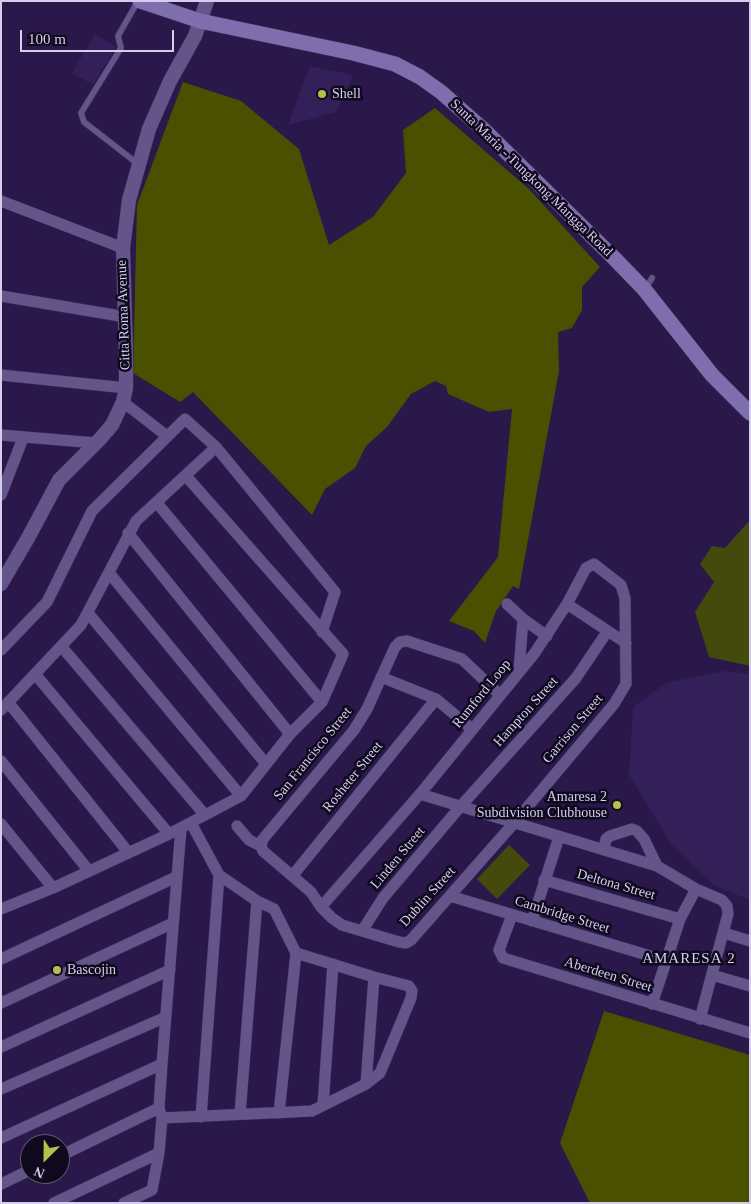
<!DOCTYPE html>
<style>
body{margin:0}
#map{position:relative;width:751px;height:1204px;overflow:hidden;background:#291849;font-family:"Times New Roman",serif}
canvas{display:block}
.frame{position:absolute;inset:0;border:2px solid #d4cdec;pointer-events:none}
.north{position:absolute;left:20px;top:1134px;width:50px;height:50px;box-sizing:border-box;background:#0f091e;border:1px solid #5e5770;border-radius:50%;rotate:203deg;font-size:14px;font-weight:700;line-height:20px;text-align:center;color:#d4cdec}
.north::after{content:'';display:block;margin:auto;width:18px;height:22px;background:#b4c24a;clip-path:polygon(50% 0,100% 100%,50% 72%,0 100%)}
.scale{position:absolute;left:20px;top:30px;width:154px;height:22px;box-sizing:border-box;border:2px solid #d4cdec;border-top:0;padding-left:6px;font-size:15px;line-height:18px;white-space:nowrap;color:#d4cdec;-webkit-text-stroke:4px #0f091e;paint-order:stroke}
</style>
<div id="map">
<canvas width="751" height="1204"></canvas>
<div class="frame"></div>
<div class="north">N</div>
<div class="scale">100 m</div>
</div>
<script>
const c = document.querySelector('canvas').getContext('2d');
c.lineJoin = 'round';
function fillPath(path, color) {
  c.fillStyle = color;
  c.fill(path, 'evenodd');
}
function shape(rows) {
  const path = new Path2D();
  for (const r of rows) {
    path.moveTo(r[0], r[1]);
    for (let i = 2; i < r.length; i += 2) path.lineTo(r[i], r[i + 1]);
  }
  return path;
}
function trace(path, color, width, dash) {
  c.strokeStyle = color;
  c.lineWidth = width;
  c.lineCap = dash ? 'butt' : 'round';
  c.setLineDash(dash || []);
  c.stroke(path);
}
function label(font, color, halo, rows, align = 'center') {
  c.font = font + ' "Times New Roman",serif';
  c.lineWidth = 5;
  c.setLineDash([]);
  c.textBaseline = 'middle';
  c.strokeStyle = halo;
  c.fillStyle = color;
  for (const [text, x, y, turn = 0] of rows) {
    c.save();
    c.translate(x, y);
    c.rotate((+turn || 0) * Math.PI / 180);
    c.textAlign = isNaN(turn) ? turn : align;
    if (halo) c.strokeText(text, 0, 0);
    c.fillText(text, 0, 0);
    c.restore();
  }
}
const built = shape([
 [95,34,116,47,93,85,72,73],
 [310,66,353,75,336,112,288,125],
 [724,671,750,674,750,900,715,886,672,845,629,775,633,707,666,683]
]);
const green = shape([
 [750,520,750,666,709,657,695,612,714,582,700,564,712,546,725,548],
 [509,845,530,865,497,899,477,879]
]);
const forest = shape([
 [183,82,241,101,299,149,329,245,373,217,406,173,403,130,435,108,529,189,600,267,582,287,582,310,572,328,558,332,559,371,519,589,513,586,496,611,485,643,474,631,449,621,498,557,512,409,489,412,448,394,446,386,435,381,411,394,387,427,366,446,355,468,325,489,312,515,193,392,180,402,133,373,137,205],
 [604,1011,750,1055,750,1203,590,1203,560,1143]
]);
const service = shape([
 [138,1,118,36,121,48,81,113,84,122,138,164],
 [645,289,652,278]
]);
const minor = shape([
 [1,201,123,248],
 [1,296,126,317],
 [1,375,126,388],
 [123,402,167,436],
 [1,435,96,443],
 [1,495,23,438],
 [157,503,322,702],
 [128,533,290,734],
 [110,574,266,764],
 [507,604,523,619,547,636],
 [567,604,626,643],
 [88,613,241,796],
 [61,646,205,815],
 [1,650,47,602,92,511,185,419,216,447,335,592,322,632],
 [519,671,523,619],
 [35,674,169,834],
 [381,677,436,699,472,729],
 [8,702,128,852],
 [1,710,81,625,136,521,216,447],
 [1,761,89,871],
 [420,794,657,866,696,889,722,900,727,906,728,914,700,1019],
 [1,824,53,888],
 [237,826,249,840,261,846,263,851,311,892,321,907,332,918,342,925,399,942,406,943,411,940,514,823,614,704,626,684,625,598,621,585,594,564,586,568,567,604,534,654,420,794,321,907],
 [261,846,263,839,354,730,367,709,395,647,400,642,407,641,462,659,500,695],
 [604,850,606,839,610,836,632,829,637,831,644,839,657,866],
 [293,875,436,699],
 [544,880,680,919],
 [450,896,667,961],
 [1,909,53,888,169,834,241,796,290,734,322,702,343,654,186,476],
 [512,915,499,950,503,958,750,1033],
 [532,921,559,837],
 [362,931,383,898,460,807,576,678,607,632],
 [724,933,750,941],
 [1,959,176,877],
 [712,975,750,986],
 [1,1003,173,923],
 [652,1004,680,919,696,889],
 [1,1047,170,970],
 [366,1084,380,1073,411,998,412,991,409,986,374,977],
 [1,1089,166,1017],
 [323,1105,333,964],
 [279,1113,296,953],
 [240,1114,257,901],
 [201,1117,219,875],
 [162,1118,312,1111,366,1084,374,977,296,953,274,909,257,901,219,875,191,823],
 [1,1138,162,1064],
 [60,1156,159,1108],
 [1,1184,30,1170],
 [54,1203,159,1153],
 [124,1203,152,1190,159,1153,162,1118,159,1108,162,1064,181,828]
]);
const tertiary = shape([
 [1,584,28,538,59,480,100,439,112,425,123,402,126,388,126,353,123,248,129,200,149,129,170,81,195,36,207,1]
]);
const primary = shape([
 [140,1,200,21,353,53,395,64,420,77,441,92,484,130,614,258,644,289,712,375,750,413]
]);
const markers = [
 [322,94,5,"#b4c24a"],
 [617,805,5,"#b4c24a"],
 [57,970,5,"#b4c24a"]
];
const poiNames = [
 ["Shell",332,94],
 ["Amaresa 2",607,797,"right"],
 ["Subdivision Clubhouse",607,813,"right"],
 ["Bascojin",67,970]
];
const streetNames = [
 ["Santa Maria - Tungkong Mangga Road",531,178,44],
 ["Citta Roma Avenue",124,315,-92],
 ["Rumford Loop",482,694,-51],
 ["Hampton Street",526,712,-48],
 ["Garrison Street",573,729,-50],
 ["San Francisco Street",313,754,-51],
 ["Rosheter Street",353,777,-51],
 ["Linden Street",398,858,-50],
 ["Deltona Street",616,885,16],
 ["Dublin Street",428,897,-48],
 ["Cambridge Street",562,915,17],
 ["Aberdeen Street",608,975,17]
];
const neighbourhoodNames = [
 ["AMARESA 2",689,959]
];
fillPath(built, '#332058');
fillPath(green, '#434a0b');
fillPath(forest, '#495000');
trace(service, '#41315c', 7);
trace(minor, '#41315c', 12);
trace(tertiary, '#41315c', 15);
trace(primary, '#41315c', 16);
trace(service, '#63548a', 5.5);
trace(minor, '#63548a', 11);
trace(tertiary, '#63548a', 14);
trace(primary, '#7f6ead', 15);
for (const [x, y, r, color] of markers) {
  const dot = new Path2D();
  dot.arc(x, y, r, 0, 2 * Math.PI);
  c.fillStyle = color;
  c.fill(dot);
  trace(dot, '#0f091e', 2);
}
label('14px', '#d4cdec', '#0f091e', poiNames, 'left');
label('14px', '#d4cdec', '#0f091e', streetNames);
c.letterSpacing = '1px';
label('15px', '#d4cdec', '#0f091e', neighbourhoodNames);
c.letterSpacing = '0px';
</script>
